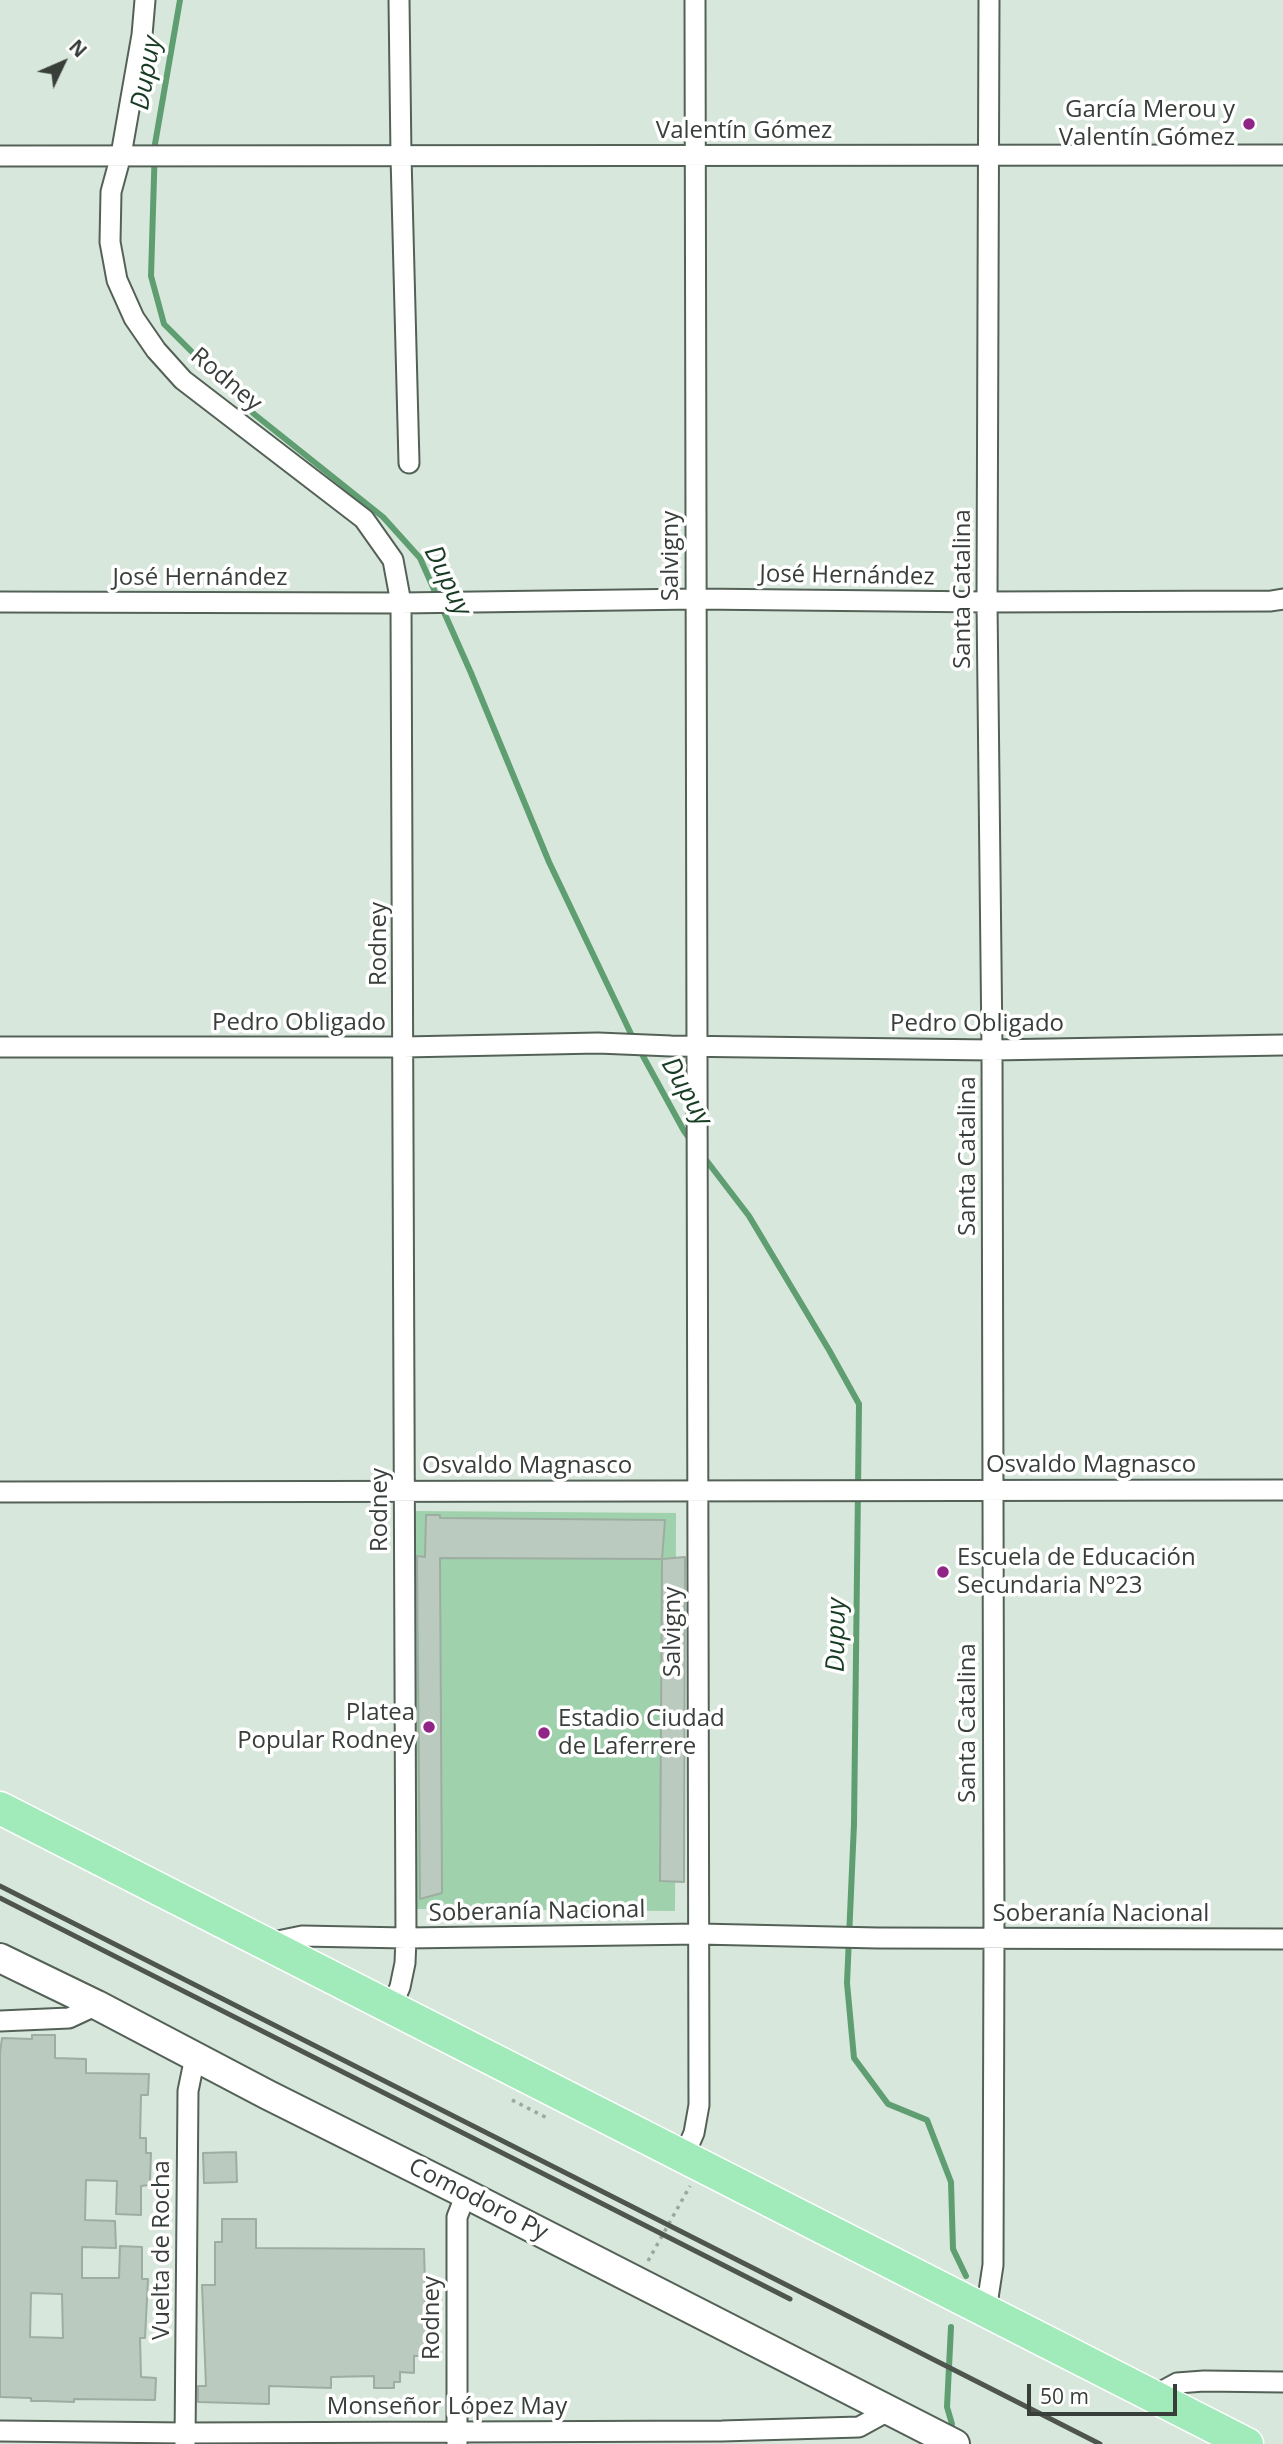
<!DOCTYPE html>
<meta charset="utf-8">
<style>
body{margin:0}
#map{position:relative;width:1283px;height:2444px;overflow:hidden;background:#d8e7db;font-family:"Open Sans",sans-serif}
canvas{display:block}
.north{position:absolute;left:28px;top:28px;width:70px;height:70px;-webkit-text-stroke:5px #fff;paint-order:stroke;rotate:46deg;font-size:19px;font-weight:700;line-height:28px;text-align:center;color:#383e39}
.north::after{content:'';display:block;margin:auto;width:24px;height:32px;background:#383e39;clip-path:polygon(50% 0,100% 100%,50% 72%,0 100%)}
.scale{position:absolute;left:1027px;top:2384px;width:150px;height:32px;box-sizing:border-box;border:4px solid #383e39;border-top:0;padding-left:9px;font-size:21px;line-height:24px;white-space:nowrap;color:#383e39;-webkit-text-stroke:5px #fff;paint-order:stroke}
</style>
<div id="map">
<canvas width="1283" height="2444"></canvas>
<div class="north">N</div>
<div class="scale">50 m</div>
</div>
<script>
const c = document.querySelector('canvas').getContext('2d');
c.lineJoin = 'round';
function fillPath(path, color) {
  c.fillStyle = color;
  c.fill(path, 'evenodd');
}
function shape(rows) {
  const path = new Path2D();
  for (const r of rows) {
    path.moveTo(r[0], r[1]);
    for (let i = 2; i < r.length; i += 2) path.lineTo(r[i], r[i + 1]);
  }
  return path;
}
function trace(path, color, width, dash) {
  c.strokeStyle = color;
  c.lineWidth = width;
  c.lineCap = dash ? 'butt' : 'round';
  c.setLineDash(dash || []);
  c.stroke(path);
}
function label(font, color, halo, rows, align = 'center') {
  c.font = font + ' "Open Sans",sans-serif';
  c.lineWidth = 7;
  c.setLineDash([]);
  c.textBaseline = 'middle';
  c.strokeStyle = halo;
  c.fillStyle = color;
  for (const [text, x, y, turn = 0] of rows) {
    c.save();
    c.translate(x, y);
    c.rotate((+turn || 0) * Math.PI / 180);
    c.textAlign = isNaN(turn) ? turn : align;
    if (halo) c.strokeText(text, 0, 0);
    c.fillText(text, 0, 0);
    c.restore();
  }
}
const green = shape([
 [414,1511,676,1513,675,1911,413,1909]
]);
const stream = shape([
 [180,0,155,144,151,276,164,324,254,414,383,517,420,558,471,673,549,862,632,1036,684,1131,692,1142],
 [703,1156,749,1216,829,1350,859,1404,854,1824,847,1983,854,2058,888,2104,927,2120,951,2182,953,2249,966,2276],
 [951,2327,947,2407,952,2424]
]);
const building = shape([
 [426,1515,440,1515,440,1518,665,1520,662,1559,440,1558,442,1893,420,1899,417,1556,425,1557,426,1515],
 [685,1557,684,1882,660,1881,662,1559,685,1557],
 [32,2035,55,2035,55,2058,86,2059,86,2073,149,2074,148,2095,141,2095,140,2138,146,2138,146,2153,151,2153,150,2181,149,2185,141,2186,141,2215,116,2214,117,2181,86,2180,85,2220,115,2221,116,2248,82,2247,82,2278,119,2278,120,2246,142,2247,142,2279,148,2279,145,2338,140,2338,141,2377,156,2378,155,2400,74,2399,74,2402,45,2401,31,2401,31,2398,0,2397,0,2053,2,2038,32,2039,32,2035],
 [31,2293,62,2294,63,2338,30,2337,31,2293],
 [236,2152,237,2182,204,2183,203,2153,236,2152],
 [222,2219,256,2219,256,2248,424,2249,427,2356,414,2356,414,2373,400,2372,400,2382,394,2382,394,2388,374,2388,374,2376,331,2377,331,2388,269,2386,269,2404,198,2402,198,2386,206,2386,202,2285,215,2285,215,2242,222,2242,222,2219]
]);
const path = shape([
 [512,2100,549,2119],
 [648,2261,690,2186]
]);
const street = shape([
 [145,0,142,35,121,155,111,192,110,242,117,280,134,318,156,350,183,380,364,519,393,560,401,603,406,1938,405,1963,400,1987,391,2008],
 [399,0,401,156,409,463],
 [0,156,1283,155],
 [0,602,401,603,696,599,987,602,1271,601,1283,599],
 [0,1047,404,1047,598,1043,671,1046,992,1050,1283,1045],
 [0,1492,1283,1490],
 [268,1943,302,1936,406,1938,699,1934,878,1938,1283,1939],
 [0,2021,69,2018,97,2005],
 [684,2156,694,2133,699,2105,695,0],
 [986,2311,993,2265,994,1938,992,1050,987,602,989,0],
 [1153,2396,1177,2383,1204,2381,1283,2382],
 [0,2431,185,2433,722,2431,859,2427,890,2410],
 [185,2443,188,2091,195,2057],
 [457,2443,457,2217,466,2194]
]);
const secondary = shape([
 [0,1958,97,2005,268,2095,466,2194,955,2444]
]);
const primary = shape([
 [0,1808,1247,2444]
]);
const rail = shape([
 [0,1886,1100,2444],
 [0,1898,790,2299]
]);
const markers = [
 [1249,124,7,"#912587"],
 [943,1572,7,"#912587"],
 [429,1727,7,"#912587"],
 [544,1733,7,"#912587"]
];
const poiNames = [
 ["García Merou y",1235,110],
 ["Valentín Gómez",1235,138],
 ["Escuela de Educación",957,1558,"left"],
 ["Secundaria Nº23",957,1586,"left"],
 ["Platea",415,1713],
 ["Popular Rodney",415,1741],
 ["Estadio Ciudad",558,1719,"left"],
 ["de Laferrere",558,1747,"left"]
];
const streetNames = [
 ["Valentín Gómez",744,131],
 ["Rodney",226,380,40],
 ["Salvigny",671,556,-90],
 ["José Hernández",847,576,1],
 ["José Hernández",200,578],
 ["Santa Catalina",963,589,-90],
 ["Rodney",379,944,-90],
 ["Pedro Obligado",299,1023],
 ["Pedro Obligado",977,1024],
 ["Santa Catalina",968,1156,-90],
 ["Osvaldo Magnasco",1091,1465],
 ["Osvaldo Magnasco",527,1466],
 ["Rodney",380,1510,-90],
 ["Salvigny",673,1632,-90],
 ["Santa Catalina",968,1723,-90],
 ["Soberanía Nacional",537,1912,-1],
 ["Soberanía Nacional",1101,1914],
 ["Comodoro Py",478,2200,27],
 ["Vuelta de Rocha",162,2250,-90],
 ["Rodney",432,2318,-90],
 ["Monseñor López May",447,2407]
];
const waterNames = [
 ["Dupuy",147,73,-80],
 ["Dupuy",447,581,64],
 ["Dupuy",686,1092,60],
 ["Dupuy",837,1635,-89]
];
fillPath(green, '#9fd2ac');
trace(stream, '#5e9e71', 6);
fillPath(building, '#bbcabe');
trace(building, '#9eada1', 2);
trace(street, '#546157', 23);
trace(secondary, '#546157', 32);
trace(primary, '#fff', 35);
trace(path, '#9ca79e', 3.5, [3.5, 5]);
trace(street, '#fff', 19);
trace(secondary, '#fff', 28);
trace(primary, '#a0ebb9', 32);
trace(rail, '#4e554f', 5);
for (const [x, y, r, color] of markers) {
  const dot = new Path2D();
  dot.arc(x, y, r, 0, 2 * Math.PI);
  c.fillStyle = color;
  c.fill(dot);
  trace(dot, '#fff', 2.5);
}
label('24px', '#383e39', '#fff', poiNames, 'right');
label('24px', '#383e39', '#fff', streetNames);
label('italic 26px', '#173c23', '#fff', waterNames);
</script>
